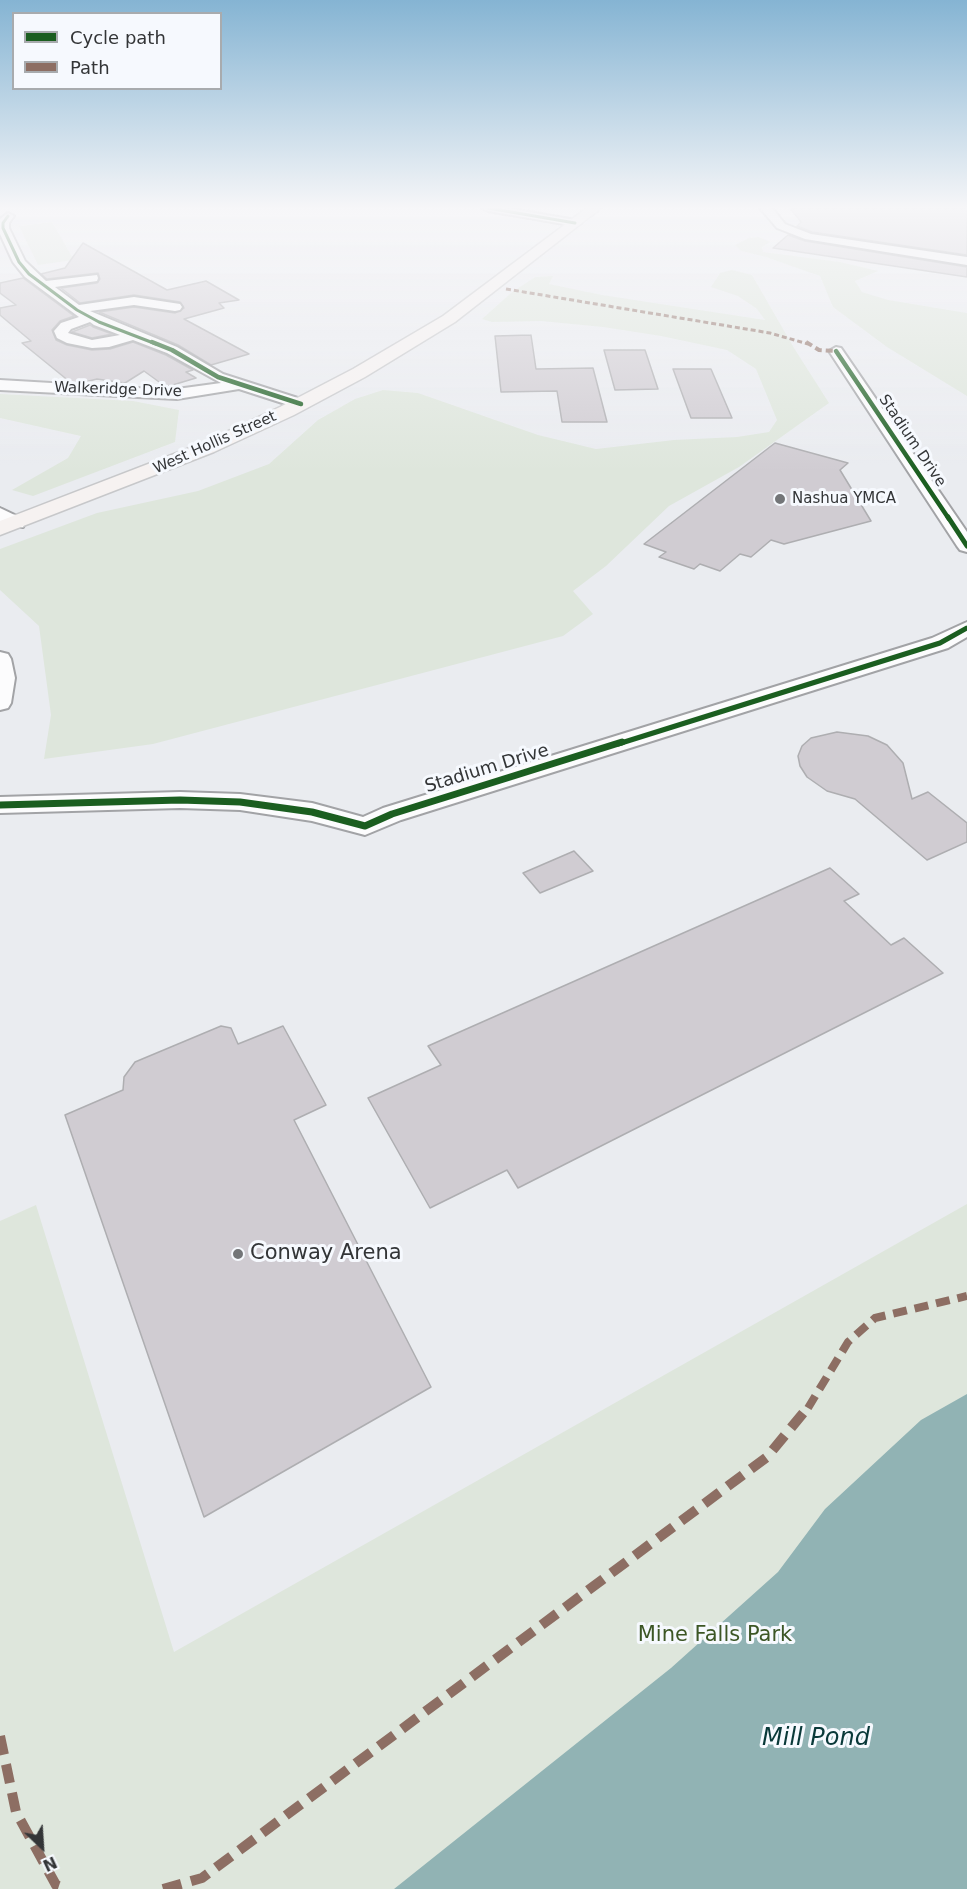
<!DOCTYPE html>
<style>
body{margin:0}
#map{position:relative;width:967px;height:1889px;overflow:hidden;background:#eaecf0;font-family:"DejaVu Sans",sans-serif}
canvas{display:block}
.legend{position:absolute;left:12px;top:12px;width:210px;height:78px;box-sizing:border-box;background:#f6f9fe;border:2px solid #a8abae;margin:0;padding:8px 10px;list-style:none;font-size:18px;color:#333537}
.legend li{display:flex;align-items:center;gap:12px;height:30px}
.legend b{width:30px;border:2px solid #a8abae}
.north{position:absolute;left:12px;top:1817px;width:60px;height:60px;-webkit-text-stroke:4px #f6f9fe;paint-order:stroke;rotate:155deg;font-size:16px;font-weight:700;line-height:24px;text-align:center;color:#333537}
.north::after{content:'';display:block;margin:auto;width:21px;height:27px;background:#333537;clip-path:polygon(50% 0,100% 100%,50% 72%,0 100%)}
</style>
<div id="map">
<canvas width="967" height="1889"></canvas>
<ul class="legend">
<li><b style="height:8px;background:#1b5e20"></b>Cycle path</li>
<li><b style="height:8px;background:#8d6e63"></b>Path</li>
</ul>
<div class="north">N</div>
</div>
<script>
const c = document.querySelector('canvas').getContext('2d');
c.lineJoin = 'round';
function fillPath(path, color) {
  c.fillStyle = color;
  c.fill(path, 'evenodd');
}
function shape(rows) {
  const path = new Path2D();
  for (const r of rows) {
    path.moveTo(r[0], r[1]);
    for (let i = 2; i < r.length; i += 2) path.lineTo(r[i], r[i + 1]);
  }
  return path;
}
function trace(path, color, width, dash) {
  c.strokeStyle = color;
  c.lineWidth = width;
  c.lineCap = dash ? 'butt' : 'round';
  c.setLineDash(dash || []);
  c.stroke(path);
}
function label(font, color, halo, rows, align = 'center') {
  c.font = font + ' "DejaVu Sans",sans-serif';
  c.lineWidth = 6;
  c.setLineDash([]);
  c.textBaseline = 'middle';
  c.strokeStyle = halo;
  c.fillStyle = color;
  for (const [text, x, y, turn = 0] of rows) {
    c.save();
    c.translate(x, y);
    c.rotate((+turn || 0) * Math.PI / 180);
    c.textAlign = isNaN(turn) ? turn : align;
    if (halo) c.strokeText(text, 0, 0);
    c.fillText(text, 0, 0);
    c.restore();
  }
}
const green = shape([
 [52,222,74,260,38,265,19,226],
 [759,237,770,242,762,247,763,252,840,262,878,271,855,281,862,292,888,300,967,313,967,396,887,347,833,307,820,276,766,257,741,251,735,245,749,238],
 [732,270,752,275,794,348,829,403,739,467,669,506,606,566,573,591,593,614,563,636,153,744,44,759,51,715,39,626,0,590,0,549,97,513,198,491,269,464,318,420,355,399,383,390,418,393,538,435,596,449,674,440,737,437,769,432,777,420,756,369,727,350,661,336,603,327,541,321,492,322,482,319,511,293,535,277,553,276,549,284,602,295,765,320,757,309,738,296,711,287,720,273],
 [0,394,133,401,179,410,175,442,33,496,12,490,68,458,81,436,0,418],
 [967,1204,967,1889,0,1889,0,1221,36,1205,174,1652]
]);
const water = shape([
 [967,1394,967,1889,394,1889,671,1668,778,1572,825,1509,921,1420]
]);
const building = shape([
 [790,208,967,208,967,255,812,232,797,226,801,222,790,208],
 [788,235,805,241,967,267,967,277,773,248,788,235],
 [83,243,167,290,206,281,239,300,219,303,224,308,184,319,249,354,211,365,178,345,99,312,134,307,175,313,184,308,180,302,134,295,80,303,61,288,97,283,100,279,98,273,47,279,41,274,65,268,83,243],
 [23,278,74,316,60,321,52,330,56,340,67,345,92,350,110,349,133,342,166,355,193,370,186,372,196,378,166,387,144,371,125,383,97,379,81,383,70,382,22,343,31,341,0,315,0,308,16,305,0,293,0,283,23,278],
 [90,325,93,327,112,334,92,338,72,332,90,325],
 [531,335,536,369,593,368,607,422,562,422,557,391,501,392,495,336,531,335],
 [604,350,645,350,658,389,615,390,604,350],
 [673,369,711,369,732,418,691,418,673,369],
 [775,443,848,463,840,470,871,521,784,544,771,540,751,557,740,554,720,571,700,564,694,569,659,557,666,552,644,544,775,443],
 [837,732,868,736,887,745,903,763,912,799,928,792,967,823,967,842,927,860,855,799,827,791,807,777,800,766,798,756,802,746,811,738,837,732],
 [574,851,593,871,540,893,523,873,574,851],
 [830,868,859,894,844,901,891,945,904,938,943,973,518,1188,507,1170,430,1208,368,1098,441,1065,428,1046,830,868],
 [221,1026,231,1028,238,1044,283,1026,326,1105,294,1120,431,1387,204,1517,65,1115,123,1090,124,1077,135,1062,221,1026]
]);
const street = shape([
 [482,208,506,208,575,220,581,223,575,226,488,211,482,208],
 [760,208,772,208,785,224,811,234,967,257,967,265,805,239,777,228,760,208],
 [8,213,14,216,9,223,9,228,25,261,46,281,97,275,98,278,97,281,55,287,79,305,134,297,180,304,182,307,180,310,175,311,134,305,90,311,177,347,223,374,307,401,309,404,301,409,239,389,177,399,0,390,0,380,154,389,177,389,221,383,167,353,133,340,109,347,92,348,67,343,57,338,54,331,61,323,79,317,25,277,13,262,0,234,0,219,8,213],
 [90,322,94,325,120,335,92,340,68,333,71,329,90,322],
 [836,347,841,348,967,532,967,552,960,550,957,546,829,351,836,347],
 [0,508,23,519,25,523,23,527,9,527,0,521,0,508],
 [967,622,967,637,948,648,401,820,365,835,312,821,240,810,180,808,0,813,0,797,180,792,240,794,312,803,363,817,383,808,932,638,967,622],
 [0,652,8,654,11,659,15,678,11,703,8,708,0,710,0,652]
]);
const primary = shape([
 [587,208,601,208,455,322,365,377,294,415,214,452,0,535,0,521,200,444,280,407,353,369,443,316,587,208]
]);
const quietFar3 = shape([
 [506,289,770,333,808,344]
]);
const quietFar2 = shape([
 [806,342,819,350,836,351]
]);
const quietFar1 = shape([
 [808,1408,848,1342,875,1318,967,1296]
]);
const quiet = shape([
 [0,1736,16,1812,56,1885,68,1889],
 [163,1889,202,1878,767,1457,809,1406]
]);
const cyclewayFar3 = shape([
 [488,208,575,223],
 [8,216,3,223,3,228,19,262,29,274,77,310,99,322,156,344]
]);
const cyclewayFar2 = shape([
 [152,342,172,350,218,377,301,404],
 [836,351,949,519]
]);
const cyclewayFar1 = shape([
 [948,517,967,546],
 [618,744,940,643,967,628]
]);
const cycleway = shape([
 [0,805,180,800,240,802,312,812,365,826,392,814,622,742]
]);
const markers = [
 [780,499,6,"#737578"],
 [238,1254,6,"#737578"]
];
const farStreetnames = [
 ["Walkeridge Drive",118,390,2],
 ["Stadium Drive",912,441,56],
 ["West Hollis Street",215,443,-24]
];
const farPoinames = [
 ["Nashua YMCA",792,499]
];
const streetNames = [
 ["Stadium Drive",487,769,-17]
];
const nearPoinames = [
 ["Conway Arena",250,1254]
];
const nearParknames = [
 ["Mine Falls Park",715,1636]
];
const nearWaternames = [
 ["Mill Pond",816,1739]
];
fillPath(green, '#dee6dc');
fillPath(water, '#91b3b4');
fillPath(building, '#d0ccd2');
trace(building, '#aeaeb1', 1.5);
trace(street, '#a2a3a6', 4);
trace(primary, '#c7c8ca', 3);
fillPath(street, '#fcfcfd');
fillPath(primary, '#f6f2f1');
trace(quietFar3, '#8d6e63', 3, [5, 3]);
trace(quietFar2, '#8d6e63', 4, [7, 4]);
trace(quietFar1, '#8d6e63', 8, [14, 8]);
trace(quiet, '#8d6e63', 10, [19, 10]);
trace(cyclewayFar3, '#1b5e20', 3);
trace(cyclewayFar2, '#1b5e20', 4.5);
trace(cyclewayFar1, '#1b5e20', 5);
trace(cycleway, '#1b5e20', 7);
const sky = c.createLinearGradient(0, 0, 0, 472);
sky.addColorStop(0, '#85b4d3');
sky.addColorStop(0.44, '#f6f6f8');
sky.addColorStop(1, '#f6f6f800');
c.fillStyle = sky;
c.fillRect(0, 0, 967, 472);
for (const [x, y, r, color] of markers) {
  const dot = new Path2D();
  dot.arc(x, y, r, 0, 2 * Math.PI);
  c.fillStyle = color;
  c.fill(dot);
  trace(dot, '#f6f9fe', 2);
}
label('15px', '#333537', '#f6f9fe', farStreetnames);
label('15px', '#333537', '#f6f9fe', farPoinames, 'left');
label('18px', '#333537', '#f6f9fe', streetNames);
label('21px', '#333537', '#f6f9fe', nearPoinames, 'left');
label('21px', '#3c5625', '#f6f9fe', nearParknames);
label('italic 24px', '#093939', '#f6f9fe', nearWaternames);
</script>
